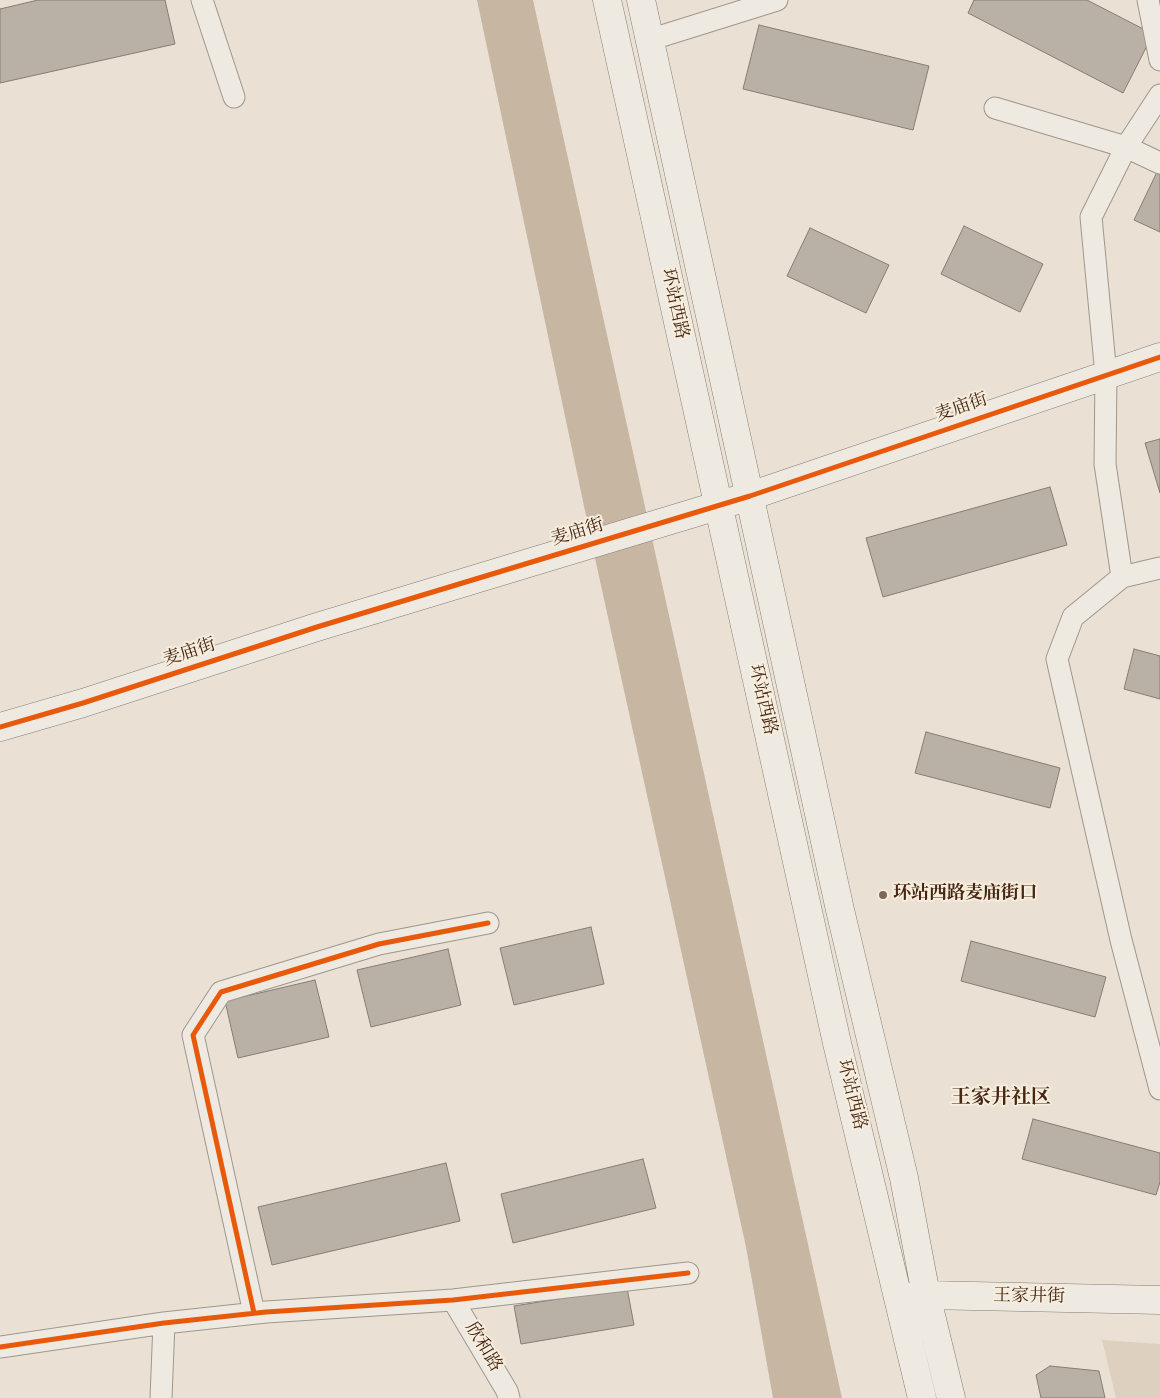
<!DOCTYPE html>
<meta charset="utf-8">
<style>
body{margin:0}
canvas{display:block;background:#eae1d4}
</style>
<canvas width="1160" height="1398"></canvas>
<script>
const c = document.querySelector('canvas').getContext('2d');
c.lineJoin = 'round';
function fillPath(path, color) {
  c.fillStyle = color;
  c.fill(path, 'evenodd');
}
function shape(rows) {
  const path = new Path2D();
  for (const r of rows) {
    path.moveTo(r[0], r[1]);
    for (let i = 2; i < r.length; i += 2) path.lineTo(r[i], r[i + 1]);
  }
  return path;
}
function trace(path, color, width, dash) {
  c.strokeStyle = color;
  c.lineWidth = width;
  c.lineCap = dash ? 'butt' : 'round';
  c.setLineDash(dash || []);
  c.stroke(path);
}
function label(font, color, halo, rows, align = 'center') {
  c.font = font + ' "Sorts Mill Goudy","Noto Serif SC",serif';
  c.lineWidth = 4;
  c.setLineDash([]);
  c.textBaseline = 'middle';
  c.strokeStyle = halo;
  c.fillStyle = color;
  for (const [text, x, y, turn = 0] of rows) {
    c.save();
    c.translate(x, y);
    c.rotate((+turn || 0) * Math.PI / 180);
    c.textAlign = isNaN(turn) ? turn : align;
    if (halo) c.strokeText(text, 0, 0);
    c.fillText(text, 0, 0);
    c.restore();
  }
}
const green = shape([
 [1102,1340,1160,1344,1160,1398,1116,1398]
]);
const water = shape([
 [477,0,533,0,842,1398,773,1398,746,1247,595,558]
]);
const building = shape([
 [38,0,165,0,175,44,0,83,0,9,38,0],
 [974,0,1087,0,1153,34,1123,93,968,13,974,0],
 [759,25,929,66,913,130,743,89,759,25],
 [1157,172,1160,173,1160,232,1134,220,1157,172],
 [964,226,1043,264,1020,312,941,274,964,226],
 [810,228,889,265,866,313,787,276,810,228],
 [1160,439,1160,493,1145,443,1160,439],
 [1050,487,1067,545,883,597,866,538,1050,487],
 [1134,649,1160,656,1160,699,1124,689,1134,649],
 [926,732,1060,768,1050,808,915,773,926,732],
 [591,927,604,984,514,1005,500,948,591,927],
 [971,941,1106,977,1095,1017,961,981,971,941],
 [448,949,461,1005,371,1027,357,970,448,949],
 [315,980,329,1037,238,1058,225,1001,315,980],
 [1033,1119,1160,1153,1160,1182,1156,1195,1022,1159,1033,1119],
 [643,1159,656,1208,513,1243,501,1194,643,1159],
 [446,1163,460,1221,272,1265,258,1207,446,1163],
 [627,1288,634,1325,521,1344,514,1306,627,1288],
 [1050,1366,1099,1371,1105,1398,1041,1398,1036,1375,1050,1366]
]);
const street = shape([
 [202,0,234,97],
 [1148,0,1160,60],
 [649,40,777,0],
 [995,108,1126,147,1160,163],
 [1160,568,1122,577,1073,617,1057,659,1121,940,1160,1089],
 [1122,577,1105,464,1106,375,1091,217,1126,147,1160,95],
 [453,1300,507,1391,509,1398],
 [254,1313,193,1035,221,992,379,944,488,923],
 [0,1347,164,1323,266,1312,453,1300,688,1273],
 [161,1398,164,1323]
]);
const secondary = shape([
 [607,0,837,1043,922,1398],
 [641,0,840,910,904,1178,926,1295,951,1398],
 [0,727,83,703,317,627,750,496,1160,357],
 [909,1297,926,1295,1160,1300]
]);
const cycleway = shape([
 [0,727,83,703,317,627,750,496,1160,357],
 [254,1313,193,1035,221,992,379,944,488,923],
 [0,1347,164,1323,266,1312,453,1300,688,1273]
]);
const markers = [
 [883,895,5,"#7f6857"]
];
const streetNames = [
 ["环站西路",673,304,78],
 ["麦庙街",962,409,-19],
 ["麦庙街",578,534,-17],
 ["麦庙街",190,654,-18],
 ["环站西路",761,700,77],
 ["环站西路",850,1095,76],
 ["王家井街",1029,1298,1],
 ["欣和路",482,1348,59]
];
const poiNames = [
 ["环站西路麦庙街口",893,895]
];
const quarterNames = [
 ["王家井社区",1001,1100]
];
fillPath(green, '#ded0be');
fillPath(water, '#c7b6a2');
fillPath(building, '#b9b1a6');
trace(building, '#867d73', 1);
trace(street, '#9f968c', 23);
trace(secondary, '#867d73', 29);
trace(street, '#eeeae2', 21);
trace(secondary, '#eeeae2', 28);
trace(cycleway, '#e8590c', 5);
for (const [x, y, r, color] of markers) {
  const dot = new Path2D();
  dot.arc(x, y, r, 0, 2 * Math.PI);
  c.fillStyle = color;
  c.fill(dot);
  trace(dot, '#f7eddd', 2);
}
label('18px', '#452714', '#f7eddd', streetNames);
label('bold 18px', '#452714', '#f7eddd', poiNames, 'left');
label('bold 20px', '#452714', '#f7eddd', quarterNames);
</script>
